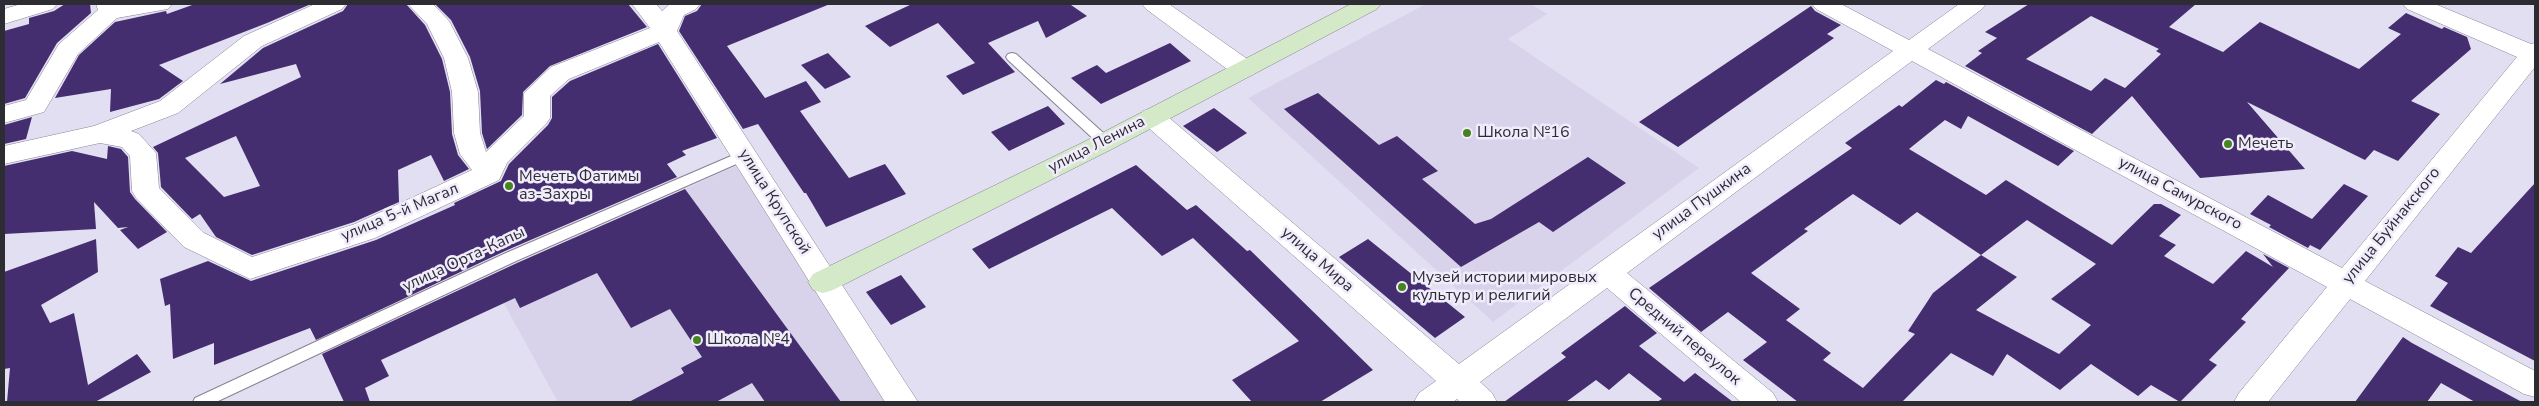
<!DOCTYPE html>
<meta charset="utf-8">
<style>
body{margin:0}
#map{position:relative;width:2539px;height:406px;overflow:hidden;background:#e3dff2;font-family:"Nunito Sans",sans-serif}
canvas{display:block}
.frame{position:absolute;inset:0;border:5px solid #2e2c33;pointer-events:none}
</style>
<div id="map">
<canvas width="2539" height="406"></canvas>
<div class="frame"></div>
</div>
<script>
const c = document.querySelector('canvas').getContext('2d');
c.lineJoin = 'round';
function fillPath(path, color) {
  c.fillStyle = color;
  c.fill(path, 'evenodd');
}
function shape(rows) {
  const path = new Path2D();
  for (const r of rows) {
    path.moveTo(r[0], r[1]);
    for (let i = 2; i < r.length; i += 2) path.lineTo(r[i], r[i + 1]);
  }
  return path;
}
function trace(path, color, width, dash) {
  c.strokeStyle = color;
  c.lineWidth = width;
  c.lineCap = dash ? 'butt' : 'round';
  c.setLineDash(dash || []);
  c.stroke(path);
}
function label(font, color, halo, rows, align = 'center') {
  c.font = font + ' "Nunito Sans",sans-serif';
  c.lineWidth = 5;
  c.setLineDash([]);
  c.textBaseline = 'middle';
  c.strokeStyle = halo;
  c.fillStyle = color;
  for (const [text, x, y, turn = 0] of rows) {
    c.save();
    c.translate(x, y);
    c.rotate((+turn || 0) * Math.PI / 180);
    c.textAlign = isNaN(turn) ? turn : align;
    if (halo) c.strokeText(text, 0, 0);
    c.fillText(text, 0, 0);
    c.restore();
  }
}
const built = shape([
 [1426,4,1531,4,1547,14,1508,39,1699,168,1493,322,1248,98],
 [736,166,918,402,558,402,490,278]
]);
const building = shape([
 [65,4,90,4,91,13,57,43,25,98,4,104,4,31,29,24,29,18,54,11],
 [195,4,311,4,267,23,159,65,183,81,159,99,110,112,111,89,55,98,79,55,115,22,166,11,167,14],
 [348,4,406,4,425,25,442,59,450,92,452,134,458,155,469,169,444,181,431,155,398,170,399,202,354,222,252,255,216,237,200,214,192,219,161,187,158,153,153,147,301,77,296,64,220,84,263,48,343,11],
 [236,136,260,186,224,197,185,158],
 [435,4,628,4,647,27,550,66,523,92,522,115,487,149,482,133,480,91,470,57,451,20],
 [702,4,830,4,727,46,765,98,806,81,821,102,800,111,849,178,885,164,906,194,826,227,806,193,804,193,758,124,743,129,679,31,685,16,697,11],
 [912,4,1074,4,1071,5,1087,16,1046,38,1038,21,988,43,1015,72,963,95,946,76,975,63,938,23,890,47,865,26],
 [2029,4,2196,4,2169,27,2223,52,2260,22,2359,69,2401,34,2388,28,2406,13,2442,29,2444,27,2467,37,2471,49,2411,101,2440,114,2398,161,2374,150,2365,160,2247,102,2305,169,2200,178,2132,96,2092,134,1965,66,1982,53,1978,51,1997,38,1985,32],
 [2091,16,2159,49,2156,51,2161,54,2125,88,2105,78,2091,91,2026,59],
 [1811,6,1815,11,1841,25,1827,34,1834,38,1678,147,1639,122],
 [1170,43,1191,61,1101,104,1071,78,1097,65,1106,73],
 [658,44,717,138,682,151,686,155,667,164,677,177,505,251,316,340,310,328,214,365,214,343,173,359,170,304,165,306,160,279,208,261,251,281,376,240,455,205,454,203,501,181,509,164,548,125,552,118,552,97,570,81],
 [828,53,851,77,825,89,801,65],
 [1936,80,1944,84,1946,82,2074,151,2058,166,1968,116,1961,129,1945,120,1909,149,1986,195,2006,180,2112,245,2154,204,2161,204,2181,215,2159,236,2176,245,2164,256,2213,284,2246,251,2273,267,2263,254,2289,268,2241,319,2246,322,2209,360,2217,365,2180,402,2151,385,2138,396,2091,364,2060,390,2007,354,1993,376,1951,353,1902,402,1798,402,1743,360,1767,342,1728,312,1701,332,1649,288,1852,148,1845,143,1899,105,1902,107],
 [1853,194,1900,225,1917,212,1981,255,1933,293,1908,331,1915,334,1863,388,1823,360,1831,353,1786,320,1800,309,1751,273,1808,231,1804,229],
 [2027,220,2096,264,2051,299,2091,325,2059,354,1976,310,2017,277,1981,255],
 [1318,93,1379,145,1397,136,1438,171,1422,179,1475,224,1491,219,1588,157,1626,183,1553,232,1539,222,1461,267,1284,109],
 [1048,106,1065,124,1009,151,991,132],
 [1214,108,1247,133,1217,152,1183,126],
 [32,117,26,139,4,144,4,125],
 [108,146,121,149,128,157,130,192,135,199,167,232,138,249,120,230,128,227,118,228,94,202,96,229,4,234,4,166,72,151,107,159],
 [1136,165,1187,210,1196,205,1247,251,1250,250,1373,370,1320,402,1252,402,1232,380,1299,341,1193,238,1162,256,1112,208,989,269,972,249],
 [2535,183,2535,361,2430,306,2448,283,2435,276,2458,247,2471,253],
 [2344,184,2368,196,2320,250,2310,245,2308,248,2269,227,2271,225,2250,214,2268,195,2312,219],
 [685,189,841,402,765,402,752,383,716,402,629,402,684,373,681,368,702,357,670,309,631,328,597,273,520,308,515,298,381,360,389,376,365,388,370,402,344,402,322,354,517,263],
 [96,239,98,272,41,305,50,323,74,313,88,385,137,354,151,372,95,402,7,402,10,368,4,369,4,272],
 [1368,239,1439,296,1465,317,1435,338,1339,257],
 [901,275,926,307,891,325,866,292],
 [1625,306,1657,333,1639,346,1684,382,1695,373,1733,402,1657,402,1662,399,1629,373,1609,390,1596,380,1566,402,1504,402,1566,357,1561,353],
 [2403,337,2412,343,2522,402,2475,402,2441,383,2427,402,2355,402]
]);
const lane = shape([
 [1012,53,1016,54,1110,139,1112,142,1110,145,1100,145,1008,60,1006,57,1008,54,1012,53],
 [745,150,750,152,752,155,750,158,516,261,216,402,193,402,195,398,506,253,745,150]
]);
const street = shape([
 [21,4,57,4,53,9,4,24,4,9,21,4],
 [96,4,172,4,168,9,117,18,78,54,44,112,4,123,4,106,26,100,59,44,98,10,96,4],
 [315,4,346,4,342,9,262,46,178,113,131,131,139,134,156,153,159,188,204,233,252,257,355,224,472,170,460,154,454,133,452,92,444,58,427,24,408,4,433,4,449,21,468,58,478,92,480,133,486,152,524,116,524,93,551,67,650,28,632,4,656,4,662,11,670,4,700,4,696,9,684,15,677,31,918,402,885,402,659,42,569,79,550,96,550,118,546,124,507,163,499,180,375,238,250,279,184,247,136,198,132,191,130,156,122,147,100,143,4,164,4,146,94,126,160,101,244,36,315,4],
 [1142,4,1169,4,1253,63,1256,69,1253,75,1244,77,1235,75,1146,9,1142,4],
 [1812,4,1841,4,1909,40,1959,4,1986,4,1982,9,1928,49,2342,268,2517,57,2407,9,2403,4,2435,4,2531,44,2535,43,2535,67,2365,281,2535,371,2535,397,2524,394,2350,299,2268,402,2234,402,2239,393,2327,287,1912,61,1627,273,1773,393,1778,402,1741,402,1607,288,1480,382,1492,393,1497,402,1460,402,1457,399,1453,402,1414,402,1419,393,1436,381,1143,123,1139,117,1143,111,1152,108,1161,111,1459,364,1893,51,1816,9,1812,4]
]);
const secondary = shape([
 [1351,4,1381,4,1377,9,1114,148,833,290,823,293,813,290,808,282,813,274,1096,136,1351,4]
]);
const markers = [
 [1467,133,5,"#478320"],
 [2228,144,5,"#478320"],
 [509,186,5,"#478320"],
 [1402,287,5,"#478320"],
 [697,340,5,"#478320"]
];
const poiNames = [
 ["Школа №16",1477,133],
 ["Мечеть",2238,144],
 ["Мечеть Фатимы",519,177],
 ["аз-Захры",519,195],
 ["Музей истории мировых",1412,278],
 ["культур и религий",1412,296],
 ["Школа №4",707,340]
];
const streetNames = [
 ["улица Ленина",1097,145,-27],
 ["улица Самурского",2180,194,28],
 ["улица Крупской",774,202,58],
 ["улица Пушкина",1702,202,-36],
 ["улица 5-й Магал",400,213,-23],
 ["улица Буйнакского",2392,226,-51],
 ["улица Орта-Капы",464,260,-25],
 ["улица Мира",1317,260,41],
 ["Средний переулок",1684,337,40]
];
fillPath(built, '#d8d2eb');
fillPath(building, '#442e6f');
trace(lane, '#868293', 2);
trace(street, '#868293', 1);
trace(secondary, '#868293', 1);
fillPath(lane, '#fff');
fillPath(street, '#fff');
fillPath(secondary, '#d4e9c7');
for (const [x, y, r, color] of markers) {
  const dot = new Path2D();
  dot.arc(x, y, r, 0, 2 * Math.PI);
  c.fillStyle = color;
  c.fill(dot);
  trace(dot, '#f0ecfc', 2);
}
label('16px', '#2e2c33', '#f0ecfc', poiNames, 'left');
label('16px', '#2e2c33', '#f0ecfc', streetNames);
</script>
